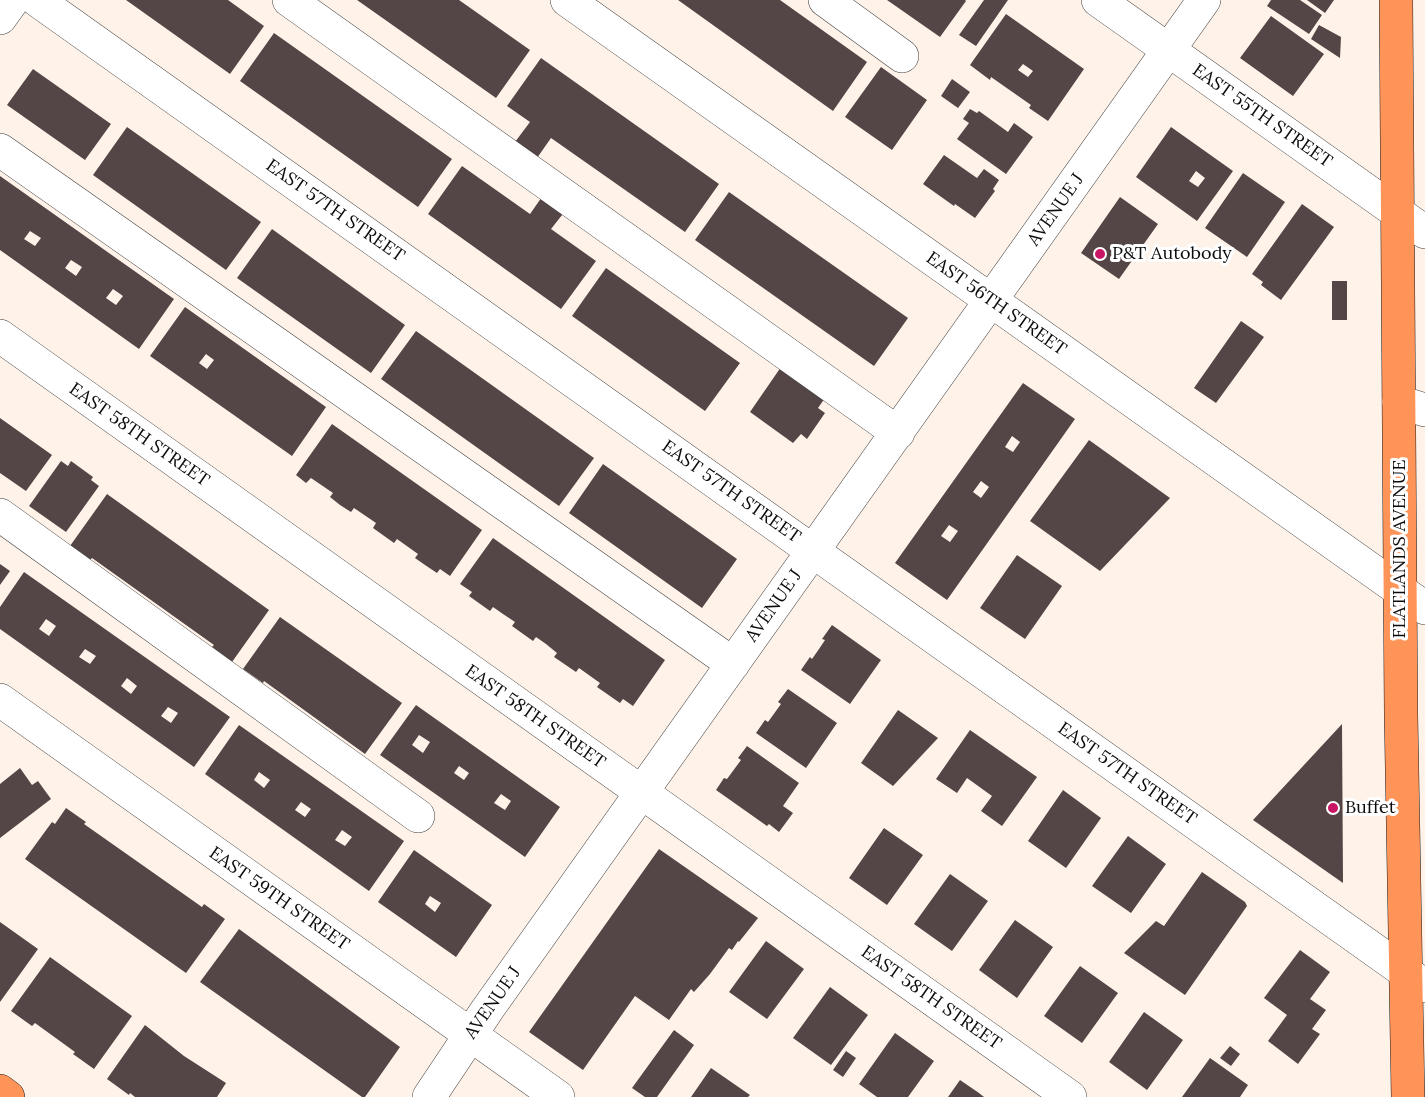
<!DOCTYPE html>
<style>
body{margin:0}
canvas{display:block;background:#fff2e9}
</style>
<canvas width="1425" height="1097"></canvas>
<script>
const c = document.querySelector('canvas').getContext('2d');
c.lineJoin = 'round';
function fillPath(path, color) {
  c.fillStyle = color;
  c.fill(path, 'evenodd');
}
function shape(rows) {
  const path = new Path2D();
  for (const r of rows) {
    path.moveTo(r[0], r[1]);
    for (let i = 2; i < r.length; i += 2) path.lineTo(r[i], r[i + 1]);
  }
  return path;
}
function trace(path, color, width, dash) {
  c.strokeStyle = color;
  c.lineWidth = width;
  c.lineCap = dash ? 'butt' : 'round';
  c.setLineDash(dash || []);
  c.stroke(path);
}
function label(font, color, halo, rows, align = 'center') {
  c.font = font + ' Lora,serif';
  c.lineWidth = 6;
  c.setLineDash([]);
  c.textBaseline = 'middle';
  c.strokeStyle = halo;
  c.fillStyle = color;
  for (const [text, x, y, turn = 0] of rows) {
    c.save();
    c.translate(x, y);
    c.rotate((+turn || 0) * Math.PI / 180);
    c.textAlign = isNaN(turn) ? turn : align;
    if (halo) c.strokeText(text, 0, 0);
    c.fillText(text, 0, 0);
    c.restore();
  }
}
const building = shape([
 [126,0,228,0,264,26,230,74],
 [357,0,459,0,530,50,496,98],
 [678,0,780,0,867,62,833,111],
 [887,0,965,0,966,1,940,37],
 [984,0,1008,0,976,46,959,35],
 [1271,0,1300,0,1322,15,1309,34,1267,6],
 [1307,0,1334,0,1325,13],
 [1006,14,1084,69,1048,121,1029,108,1031,105,991,77,990,80,970,65],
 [1023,64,1033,71,1028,77,1018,70],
 [1271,16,1324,54,1293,96,1240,58],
 [1319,25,1341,37,1340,58,1311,39],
 [274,33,452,159,418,207,240,81],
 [541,58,719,184,685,232,551,138,537,158,515,142,530,122,507,106],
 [881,67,927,100,892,150,845,117],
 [33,69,111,124,85,160,7,105],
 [952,79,970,92,958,108,941,96],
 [970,109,977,113,979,111,1008,132,1014,123,1033,137,1006,174,957,139,969,123,963,119],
 [127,127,261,222,226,270,93,175],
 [1171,127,1233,171,1197,221,1136,177],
 [1196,171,1205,178,1198,187,1189,181],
 [944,155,977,178,984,169,999,180,993,189,995,191,975,218,955,204,954,206,923,184],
 [462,166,530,214,544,194,566,210,551,229,596,261,561,309,428,214],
 [1243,173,1285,202,1247,257,1205,228],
 [0,176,174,299,139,349,0,250],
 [30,231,41,238,35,246,24,239],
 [71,260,82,267,76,276,65,268],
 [113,289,123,296,116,305,106,298],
 [729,192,908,318,874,366,695,240],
 [1120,197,1158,224,1119,279,1081,253],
 [1302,204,1334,227,1281,300,1261,285,1263,282,1252,274],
 [272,229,405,325,371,373,237,278],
 [606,268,740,363,705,411,572,316],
 [1332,281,1347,281,1347,320,1332,320],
 [185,307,326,407,292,456,150,356],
 [206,354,214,360,207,369,199,363],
 [1241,321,1264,337,1216,403,1194,388],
 [416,331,594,458,559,506,381,379],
 [781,367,825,398,818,408,825,413,807,439,801,434,793,443,750,412],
 [1023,383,1075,419,947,600,895,563],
 [1012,436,1020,442,1013,452,1005,447],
 [981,481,989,487,981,498,973,492],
 [949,525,958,531,950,542,941,536],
 [0,418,52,455,26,491,0,473],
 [332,424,482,530,450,576,440,569,437,573,425,565,415,558,418,554,397,539,394,543,373,528,376,523,354,508,351,512,340,505,330,497,333,493,311,478,306,483,296,475],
 [1089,440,1170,498,1100,571,1030,521],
 [61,461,68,466,71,461,93,477,91,480,99,486,66,532,29,506],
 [603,464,737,559,702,608,569,513],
 [107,494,269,610,232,662,212,647,214,645,92,558,90,560,70,546],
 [493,538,665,660,633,706,623,699,620,703,597,687,600,683,579,668,576,672,554,657,557,653,546,644,536,637,533,641,512,626,515,622,503,614,493,607,490,611,469,596,472,592,460,584],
 [1017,555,1062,586,1025,639,980,608],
 [0,564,10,571,0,585],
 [24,572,230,717,194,767,0,629,0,607],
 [46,619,56,626,49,636,39,629],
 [85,649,96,656,90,664,79,657],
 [127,678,137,686,131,694,121,686],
 [168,707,178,713,171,723,161,716],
 [280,617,402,703,365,754,264,681,263,683,243,669],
 [832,625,881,660,850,704,801,670,810,657,812,659,819,649,825,640,822,639],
 [788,689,837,723,806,768,756,733,765,720,768,722,781,704,778,702],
 [416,705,560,807,525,857,380,755],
 [419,735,430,742,423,753,412,745],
 [459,766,469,773,464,780,454,773],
 [501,794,511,801,505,810,494,803],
 [898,710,938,738,893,786,861,763],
 [1342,724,1343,883,1253,820],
 [239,725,404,841,369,891,205,774],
 [259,772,270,780,264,788,254,780],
 [301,802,311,809,305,817,295,810],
 [342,830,352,837,345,846,335,840],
 [970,730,1037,777,1002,826,981,811,992,796,967,778,957,793,936,779],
 [747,746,799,783,783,806,793,813,779,832,769,824,767,826,716,790,724,778,727,779,741,760,738,758],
 [20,768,32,785,38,781,51,799,0,838,0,784],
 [1063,790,1101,818,1066,868,1028,841],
 [66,808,86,822,84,824,202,907,204,904,225,919,186,973,25,859,52,822,55,824],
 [884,828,923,855,887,905,849,878],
 [1128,836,1166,864,1131,913,1092,886],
 [659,849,758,918,739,942,738,941,732,950,729,948,710,974,694,992,691,989,669,1020,635,996,583,1070,529,1032],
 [414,850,492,905,456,957,378,902],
 [430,896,441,903,435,912,425,904],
 [1202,872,1245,902,1247,906,1185,995,1124,953,1156,921,1164,926],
 [950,874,988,901,952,951,914,924],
 [1015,920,1053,947,1017,998,979,970],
 [0,922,38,949,0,1002],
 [239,929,400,1047,365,1097,362,1097,200,982],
 [766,941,804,969,767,1019,729,992],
 [1300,950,1330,972,1310,999,1326,1010,1312,1029,1320,1034,1298,1064,1268,1041,1287,1015,1264,998],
 [50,957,132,1016,94,1069,73,1054,75,1052,35,1023,32,1026,11,1011],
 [1080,966,1118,993,1082,1043,1044,1016],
 [830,987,868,1015,831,1065,793,1038],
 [1144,1012,1183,1040,1147,1090,1109,1062],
 [145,1025,184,1056,226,1083,217,1097,135,1097,130,1093,129,1095,107,1079],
 [674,1030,694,1045,657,1097,645,1097,632,1088],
 [895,1033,934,1061,908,1097,877,1097,859,1084],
 [1230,1046,1240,1054,1231,1066,1220,1058],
 [846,1051,856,1058,843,1077,833,1070],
 [1210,1058,1248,1085,1240,1097,1182,1097],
 [711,1068,750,1095,748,1097,691,1097],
 [960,1080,979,1093,984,1097,948,1097]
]);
const minor = shape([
 [37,0,1425,986],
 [289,0,898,433],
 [567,0,1425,608],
 [825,0,902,56],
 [1098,0,1425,232],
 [0,18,13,0],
 [0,150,733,664],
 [0,336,1070,1097],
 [1399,402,1425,410],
 [0,515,418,816],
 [0,700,558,1097],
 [429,1097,487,1010,1204,0]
]);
const major = shape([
 [1396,0,1401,714,1408,1097],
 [0,1091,8,1097]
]);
const markers = [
 [1100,254,6,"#c81566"],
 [1333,808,6,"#c81566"]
];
const streetNames = [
 ["EAST 55TH STREET",1262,116,35],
 ["AVENUE J",1056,210,-55],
 ["EAST 57TH STREET",335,211,35],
 ["EAST 56TH STREET",996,304,35],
 ["EAST 58TH STREET",139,435,35],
 ["EAST 57TH STREET",731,492,35],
 ["FLATLANDS AVENUE",1400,549,-90],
 ["AVENUE J",774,606,-55],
 ["EAST 58TH STREET",535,717,35],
 ["EAST 57TH STREET",1127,774,35],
 ["EAST 59TH STREET",279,899,35],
 ["EAST 58TH STREET",931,998,35],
 ["AVENUE J",493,1003,-55]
];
const poiNames = [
 ["P&T Autobody",1112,254],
 ["Buffet",1345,808]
];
fillPath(building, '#544646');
trace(minor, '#3e3e3e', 34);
trace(major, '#1c1c1c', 34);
trace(minor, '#fff', 33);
trace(major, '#ff9459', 33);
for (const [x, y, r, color] of markers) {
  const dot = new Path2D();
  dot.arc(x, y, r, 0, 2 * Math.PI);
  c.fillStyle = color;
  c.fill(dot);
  trace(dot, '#fff', 2);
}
label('18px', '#0b0b0b', '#fff', streetNames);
label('18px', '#0b0b0b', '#fff', poiNames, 'left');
</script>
